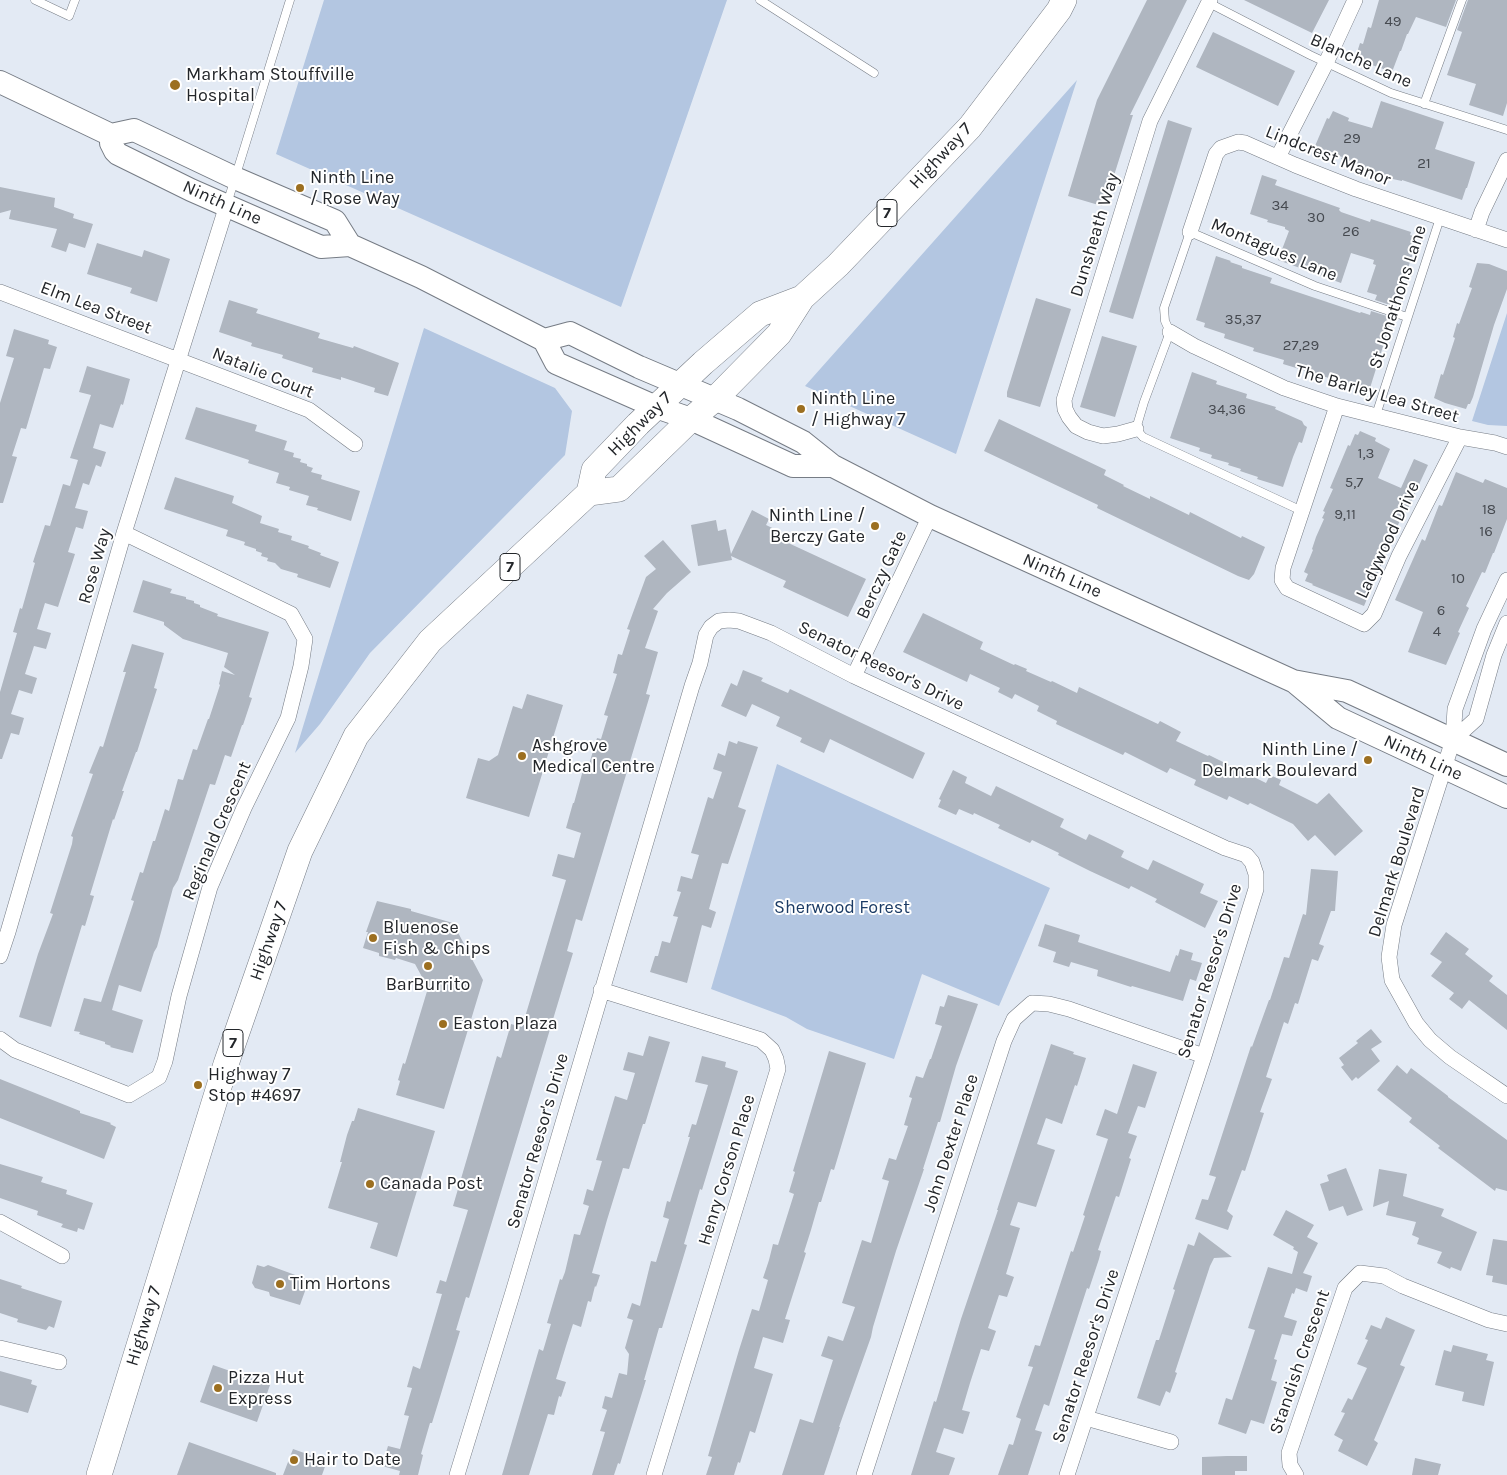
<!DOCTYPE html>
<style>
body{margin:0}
canvas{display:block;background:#e3eaf4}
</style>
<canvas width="1507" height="1475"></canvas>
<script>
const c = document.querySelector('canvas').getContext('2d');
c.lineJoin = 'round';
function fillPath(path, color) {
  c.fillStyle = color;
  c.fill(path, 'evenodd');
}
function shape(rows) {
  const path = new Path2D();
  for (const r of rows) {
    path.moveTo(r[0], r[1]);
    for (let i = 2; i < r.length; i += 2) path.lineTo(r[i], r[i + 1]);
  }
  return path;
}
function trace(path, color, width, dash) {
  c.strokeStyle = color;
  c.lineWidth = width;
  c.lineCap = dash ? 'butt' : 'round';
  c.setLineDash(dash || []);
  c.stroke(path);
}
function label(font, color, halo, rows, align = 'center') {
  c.font = font + ' Karla,sans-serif';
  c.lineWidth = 4;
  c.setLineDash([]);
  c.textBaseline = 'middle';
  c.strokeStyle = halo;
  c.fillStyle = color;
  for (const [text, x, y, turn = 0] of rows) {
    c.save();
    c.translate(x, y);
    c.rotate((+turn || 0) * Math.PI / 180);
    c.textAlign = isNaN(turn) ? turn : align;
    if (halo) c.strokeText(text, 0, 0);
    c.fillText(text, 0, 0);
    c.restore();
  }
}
const green = shape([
 [324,0,727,0,621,307,276,154],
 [1077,80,956,454,805,386],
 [1507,313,1507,426,1488,425,1472,421],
 [424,328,555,388,572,411,565,455,370,653,320,724,295,753],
 [777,764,1050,888,999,1006,922,974,894,1059,807,1029,786,1017,711,989]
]);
const building = shape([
 [1147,0,1187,0,1130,115,1133,115,1106,201,1104,201,1102,206,1068,196,1097,100],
 [1244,0,1329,0,1312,33],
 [1379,0,1456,0,1446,27,1416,17,1408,34,1407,34,1401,51,1400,51,1392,72,1355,59,1360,43,1363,44,1368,27,1371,28],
 [1468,0,1507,0,1507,103,1503,116,1469,105,1476,84,1447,75,1462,32,1457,30],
 [1213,32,1295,71,1278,106,1196,67],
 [1381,101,1444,122,1435,149,1475,162,1467,188,1466,188,1462,200,1402,180,1402,181,1388,178,1358,168,1358,165,1341,159,1342,157,1315,146,1327,118,1329,119,1333,111,1349,118,1348,121,1372,128],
 [1168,120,1192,128,1133,319,1109,312],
 [1262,175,1277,180,1275,185,1340,208,1339,210,1341,212,1370,222,1371,219,1411,232,1410,235,1413,236,1412,240,1417,241,1408,268,1406,267,1393,306,1375,300,1377,295,1367,292,1376,265,1373,264,1374,260,1351,253,1341,283,1278,260,1289,231,1285,229,1285,227,1267,222,1268,220,1250,214],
 [0,187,55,198,54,207,74,214,73,218,93,224,85,248,69,243,66,252,51,247,57,229,9,219,11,210,0,213],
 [97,243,142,257,144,250,170,259,157,302,130,293,132,288,87,274],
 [1216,256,1231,261,1230,262,1242,266,1242,268,1272,278,1270,283,1360,313,1361,312,1370,315,1371,311,1390,317,1388,324,1390,324,1370,388,1366,386,1365,389,1283,364,1284,360,1253,351,1254,348,1224,338,1225,334,1204,327,1205,323,1196,320],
 [1477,263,1489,264,1507,271,1507,289,1494,325,1473,397,1470,404,1468,404,1466,409,1445,403,1434,398,1441,374,1443,375,1455,338,1453,337,1457,323,1459,324,1472,288,1469,287],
 [1036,298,1071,309,1040,407,1007,397,1007,392],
 [229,300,258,309,256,313,320,333,318,338,353,348,354,346,399,363,388,396,374,392,375,388,341,377,341,380,312,372,313,368,282,358,283,355,251,346,252,343,219,332],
 [14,329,49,340,48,344,57,347,50,369,44,368,26,429,21,428,12,456,17,457,3,503,0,503,0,403,14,358,6,356],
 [1102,336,1137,346,1115,417,1080,407],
 [87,366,130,379,123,405,121,404,113,428,100,424,93,448,106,452,101,467,96,465,89,485,83,483,75,508,88,511,83,529,76,527,68,552,75,554,58,607,45,603,37,629,51,633,46,649,34,646,25,674,37,678,32,694,19,690,11,714,24,718,19,735,11,733,2,759,0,759,0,692,17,633,13,632,20,608,22,609,35,563,33,562,45,525,50,526,63,484,70,486,78,460,70,458,91,395,79,392],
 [1192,372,1217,381,1216,384,1247,394,1246,398,1276,407,1275,409,1302,421,1304,425,1307,427,1302,443,1299,442,1293,457,1283,487,1257,479,1258,477,1240,471,1241,469,1228,465,1229,463,1211,458,1212,455,1199,451,1200,448,1170,438],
 [196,407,257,425,255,431,287,441,284,450,294,453,293,457,301,459,300,462,307,464,307,466,313,468,311,472,322,475,321,479,360,491,351,521,317,510,318,508,306,505,309,496,289,490,290,487,276,483,279,473,248,463,249,460,185,439],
 [999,419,1106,470,1104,475,1124,485,1123,486,1150,499,1150,496,1189,515,1190,512,1241,538,1242,536,1265,547,1254,574,1249,580,1238,576,1097,508,1098,505,984,451],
 [1360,431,1376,438,1375,441,1390,449,1378,478,1401,488,1414,459,1428,465,1403,519,1401,518,1364,606,1312,585,1313,584,1305,581,1308,574,1304,572,1313,550,1312,549,1316,537,1324,519,1322,518,1325,512,1323,511,1333,489,1330,488,1348,445,1350,446,1355,434,1358,435],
 [1456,472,1483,483,1485,479,1507,488,1507,519,1494,553,1493,553,1485,573,1482,572,1466,606,1469,608,1458,632,1460,633,1446,665,1408,652,1423,612,1395,600,1422,539,1425,541,1439,505,1442,506],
 [175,477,234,496,232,503,262,516,260,523,279,529,278,532,292,536,291,540,309,546,308,548,321,553,320,555,339,562,330,588,297,577,298,574,281,569,275,563,267,561,268,558,261,556,262,553,256,551,256,549,244,545,245,542,226,536,228,530,164,509],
 [752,510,769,519,766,525,787,535,784,541,866,579,848,617,783,587,786,581,731,556,732,560,698,566,691,525,716,520,718,531,726,529,731,554],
 [663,540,691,572,667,593,653,609,658,611,645,648,658,652,646,694,650,695,582,921,576,919,567,951,573,953,469,1298,466,1297,456,1330,460,1331,440,1397,432,1423,430,1423,421,1454,423,1455,418,1475,399,1475,400,1471,382,1466,388,1446,400,1449,409,1416,404,1415,412,1388,407,1387,413,1366,420,1369,442,1294,436,1293,440,1280,446,1282,468,1210,453,1206,497,1056,501,1058,511,1024,522,1027,566,880,552,876,558,854,574,858,581,833,566,828,573,803,574,803,583,770,587,771,597,738,601,739,608,716,604,715,617,674,613,673,618,654,622,655,630,630,627,629,646,577,656,569,644,556],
 [143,580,172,589,170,593,186,597,186,599,194,601,194,603,200,605,200,607,218,614,217,616,269,632,249,697,252,698,243,725,242,725,231,757,225,755,215,785,210,784,178,880,173,888,157,947,154,952,143,986,141,992,119,985,112,1010,143,1020,133,1053,110,1047,111,1046,105,1044,105,1042,79,1034,80,1032,74,1031,84,998,101,1002,134,901,131,900,140,872,143,873,153,841,155,841,165,809,169,811,178,779,183,780,193,749,197,750,208,719,209,719,220,685,219,684,222,671,235,675,224,667,228,653,183,639,164,625,164,622,133,612],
 [923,613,983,642,980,649,1014,665,1015,664,1027,669,1026,671,1051,682,1052,681,1077,693,1079,687,1158,724,1160,721,1181,732,1176,741,1208,756,1209,755,1219,760,1266,783,1270,775,1281,780,1279,785,1317,804,1329,793,1363,831,1335,856,1315,835,1308,841,1293,824,1250,803,1248,805,1229,796,1227,800,1194,785,1196,780,1170,768,1167,773,1125,752,1123,755,1095,742,1056,724,1057,721,1037,711,1039,706,1015,694,1012,699,998,692,1000,688,970,674,967,682,903,652],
 [132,644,164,653,154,688,157,689,137,752,136,752,122,791,124,791,114,820,113,819,90,895,94,896,85,926,82,925,51,1027,19,1017,38,954,53,914,50,913,72,844,73,837,71,836,93,774,89,773,100,746,103,747,126,672,123,672],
 [743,670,763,678,761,681,788,693,790,689,925,753,913,779,830,739,824,753,800,742,802,738,776,726,780,717,752,704,746,717,721,706,731,683,737,686],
 [527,694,563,705,529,817,466,798,478,758,489,761,498,755,513,706,522,709],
 [729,741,737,744,738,741,758,747,738,807,746,810,728,864,722,863,709,909,716,912,711,928,702,925,687,983,650,972,655,956,658,956,662,941,670,943,678,917,673,916,681,892,677,891,681,876,692,879,699,855,691,853,708,797,713,799,722,772,713,769,718,753,725,756],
 [953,770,967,777,965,783,991,796,996,786,1064,819,1060,827,1086,840,1089,834,1104,841,1124,851,1121,857,1148,870,1153,860,1204,884,1200,893,1218,901,1205,928,1155,902,1157,899,1131,886,1129,889,1090,871,1058,855,1059,853,1032,840,1030,843,998,828,1000,825,974,813,973,815,959,809,956,815,938,807,941,800,939,799],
 [1311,869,1338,871,1335,911,1331,911,1319,944,1324,946,1318,961,1312,959,1298,1004,1295,1003,1288,1024,1284,1022,1266,1077,1272,1079,1260,1112,1264,1113,1245,1171,1242,1170,1227,1211,1233,1216,1228,1230,1195,1219,1202,1199,1208,1200,1216,1177,1209,1175,1251,1046,1252,1047,1269,1000,1270,1000,1284,957,1289,958,1303,914,1306,915],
 [377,901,411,909,411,911,453,923,483,980,444,1109,396,1095,400,1081,398,1080,403,1063,405,1064,428,988,415,964,396,958,395,960,379,956,379,953,363,948,368,932,366,932],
 [1045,924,1080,935,1078,942,1170,972,1176,955,1178,956,1180,949,1193,953,1191,960,1202,963,1196,981,1190,979,1183,1001,1132,986,1131,987,1097,976,1098,970,1071,962,1069,967,1053,962,1056,952,1038,946],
 [1446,932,1469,949,1465,954,1493,976,1489,981,1507,995,1507,1030,1469,1000,1462,1009,1449,999,1454,993,1431,976,1442,962,1430,954],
 [948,995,978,1004,956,1066,940,1122,938,1122,923,1169,924,1169,896,1251,873,1327,871,1337,839,1427,840,1427,824,1475,782,1475,800,1419,813,1423,833,1360,821,1356,828,1336,843,1341,855,1307,842,1303,862,1240,871,1243,889,1181,882,1179,889,1158,896,1160,908,1126,904,1125,912,1098,909,1097,916,1076,923,1078,930,1059,931,1059,942,1026,935,1024,940,1006,944,1007],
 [1371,1029,1382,1042,1371,1049,1380,1061,1358,1079,1356,1077,1352,1081,1341,1067,1344,1065,1339,1058,1358,1043,1356,1041],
 [649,1036,670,1042,645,1124,643,1124,629,1169,623,1168,607,1220,592,1273,600,1275,596,1287,595,1286,591,1302,588,1301,581,1327,573,1324,566,1346,556,1379,566,1382,561,1397,559,1396,554,1415,548,1414,529,1475,502,1475,539,1349,543,1351,551,1324,547,1323,560,1279,562,1280,565,1272,574,1234,580,1235,589,1206,583,1204,587,1189,593,1191,602,1161,596,1160,615,1096,627,1100,635,1073,623,1070,628,1052,643,1056],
 [1051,1044,1074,1052,1073,1054,1086,1058,1077,1086,1075,1085,1062,1124,1046,1118,1037,1144,1055,1150,1036,1207,1018,1202,1010,1225,1020,1228,1006,1274,1014,1277,1007,1297,999,1295,988,1328,996,1331,989,1351,981,1349,970,1383,962,1410,970,1412,963,1434,944,1428,936,1452,955,1458,949,1475,911,1475,934,1401,936,1402,961,1319,998,1210,997,1210],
 [829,1051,866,1063,834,1170,831,1169,821,1202,819,1202,811,1230,804,1252,806,1253,785,1319,790,1320,783,1343,763,1337,754,1368,773,1374,755,1433,750,1431,740,1463,738,1462,734,1475,706,1475,712,1457,708,1456,739,1350,752,1309,759,1311,768,1280,763,1278,769,1260,773,1244,778,1245,794,1194,789,1192,795,1172,793,1171],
 [702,1056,726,1062,725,1067,738,1071,702,1190,700,1189,684,1244,687,1245,662,1328,659,1328,644,1380,646,1380,620,1464,618,1463,614,1475,592,1475,605,1432,600,1431,607,1410,602,1408,605,1396,612,1398,619,1373,627,1375,629,1354,625,1348,633,1320,627,1318,632,1303,640,1306,651,1261,656,1262,669,1219,663,1217,667,1201,670,1202,690,1137,688,1137,692,1124,696,1125,708,1085,695,1082],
 [1133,1064,1157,1072,1145,1108,1138,1106,1128,1133,1137,1136,1129,1158,1131,1159,1119,1197,1116,1196,1098,1250,1101,1251,1099,1259,1089,1289,1087,1288,1049,1406,1044,1404,1035,1430,1042,1432,1028,1475,998,1475,1009,1444,1013,1445,1021,1419,1016,1417,1033,1367,1028,1366,1035,1345,1040,1346,1071,1251,1073,1252,1085,1216,1083,1215,1108,1139,1096,1135,1105,1109,1117,1114],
 [1397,1065,1407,1074,1411,1068,1448,1096,1448,1097,1507,1140,1507,1191,1496,1188,1495,1191,1438,1148,1440,1146,1409,1122,1412,1118,1377,1090],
 [0,1079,80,1111,80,1113,111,1123,110,1124,116,1127,104,1159,0,1118],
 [358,1108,435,1131,397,1257,370,1248,378,1223,328,1208,342,1162,340,1162,347,1135,352,1121,354,1121],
 [0,1164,43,1177,41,1182,67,1190,66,1194,93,1203,84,1230,78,1228,77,1232,61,1227,63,1224,37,1215,38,1211,0,1198],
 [1346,1168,1363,1210,1347,1216,1343,1206,1329,1211,1320,1184,1329,1181,1327,1175],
 [1379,1169,1407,1174,1403,1196,1444,1209,1441,1216,1477,1232,1461,1271,1451,1267,1450,1269,1437,1263,1442,1252,1417,1244,1419,1238,1412,1235,1416,1222,1386,1215,1389,1201,1373,1207],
 [1286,1210,1314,1225,1307,1237,1318,1243,1303,1273,1312,1276,1307,1292,1296,1288,1294,1294,1292,1293,1284,1317,1297,1321,1292,1336,1282,1334,1274,1359,1277,1360,1271,1380,1277,1382,1264,1424,1251,1420,1246,1434,1218,1424,1226,1398,1232,1400,1255,1330,1248,1328,1268,1267,1292,1274,1298,1252,1293,1249,1294,1247,1273,1235],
 [1199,1232,1232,1257,1214,1258,1210,1266,1175,1372,1177,1373,1170,1393,1166,1391,1160,1406,1137,1398,1156,1340,1159,1340,1175,1290,1173,1289,1188,1244,1194,1246],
 [1493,1239,1507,1241,1507,1285,1492,1282,1493,1276,1486,1275],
 [257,1265,264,1267,268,1265,309,1280,300,1305,270,1296,269,1292,255,1288,252,1283],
 [0,1279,22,1286,21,1288,62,1301,54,1328,49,1326,46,1330,17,1322,18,1319,0,1313],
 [1386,1317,1415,1330,1400,1365,1405,1367,1374,1440,1378,1443,1367,1466,1338,1451,1343,1440,1334,1435,1345,1413,1341,1412,1348,1398,1352,1400,1367,1368,1357,1364,1368,1340,1365,1339,1371,1325,1381,1329],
 [1453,1345,1488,1354,1486,1360,1494,1362,1484,1406,1462,1401,1464,1392,1435,1385,1444,1350,1451,1352],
 [213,1365,270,1385,257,1422,200,1402],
 [0,1371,32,1380,31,1384,37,1386,28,1413,0,1405],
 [189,1442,276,1473,276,1475,177,1475],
 [293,1449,327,1461,322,1475,283,1475],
 [1227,1456,1247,1456,1247,1471,1235,1471,1235,1475,1202,1475,1202,1457],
 [1415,1458,1441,1464,1438,1475,1412,1475]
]);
const service = shape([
 [35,0,69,16,75,0],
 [760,0,874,73],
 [1209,3,1310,55,1391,93,1507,130],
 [1424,104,1462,0],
 [227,204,290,0],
 [1376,415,1440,218],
 [1302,511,1143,437,1136,429,1144,402,1170,332,1165,321,1164,308,1190,232,1315,286,1407,317]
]);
const minor = shape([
 [1278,157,1326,63,1355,0],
 [1476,230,1482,212,1507,160],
 [1190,232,1216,154,1221,148,1238,142,1245,143,1295,165,1356,189,1507,240],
 [0,292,309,410,355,444],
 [1170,332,1194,346,1284,388,1337,406,1460,437,1495,443,1507,447],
 [1337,406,1283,568,1282,580,1287,588,1364,624,1374,614,1399,556,1460,437],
 [1136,429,1118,434,1103,436,1088,432,1076,426,1069,417,1065,409,1064,400,1150,121,1210,0],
 [1507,580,1484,629,1455,709,1453,740,1394,925,1389,957,1392,980,1416,1023,1430,1040,1450,1057,1507,1096],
 [854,676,930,516],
 [1453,740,1476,719,1494,655,1507,623],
 [0,956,8,932,124,533,227,205],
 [601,990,761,1040,772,1050,776,1059,778,1069,654,1475],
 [0,1039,15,1050,129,1095,159,1077,165,1061,179,996,210,887,244,808,288,718,301,666,305,639,291,614,124,533],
 [0,1222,62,1256],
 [0,1348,59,1362],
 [1086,1418,1171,1442],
 [457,1475,513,1292,692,686,700,663,706,635,711,627,719,621,729,620,739,621,771,633,854,676,1225,848,1246,855,1252,862,1256,874,1256,889,1204,1056,1067,1475],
 [864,1475,1004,1041,1014,1019,1032,1003,1049,1004,1069,1009,1204,1056],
 [1296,1475,1290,1465,1289,1453,1345,1288,1360,1273,1384,1276,1403,1286,1489,1320,1507,1324]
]);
const secondary = shape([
 [0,82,111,135,134,130,235,178,335,221,350,245],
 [111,135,111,143,115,151,118,154,191,190,321,247,350,245,421,277,544,340,556,363,656,407,691,419,793,466,833,466],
 [544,340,570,333,639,367,738,409,803,442,833,466,930,516,1293,681,1347,691,1507,765],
 [1296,683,1338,718,1507,797]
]);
const primary = shape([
 [589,493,619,489,691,419,715,399,779,334,802,298,838,265,970,127,1059,10,1064,0],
 [99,1475,226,1064,300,851,356,736,430,641,589,493,594,470,638,424,703,363,760,314,802,298]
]);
const markers = [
 [175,85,6,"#9c6f20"],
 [300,188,5,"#9c6f20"],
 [801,409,5,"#9c6f20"],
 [875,526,5,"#9c6f20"],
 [522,756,5,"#9c6f20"],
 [1368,760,5,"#9c6f20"],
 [373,938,5,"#9c6f20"],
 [428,966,5,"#9c6f20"],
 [443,1024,5,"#9c6f20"],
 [198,1085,5,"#9c6f20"],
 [370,1184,5,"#9c6f20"],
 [280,1284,5,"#9c6f20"],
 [218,1388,5,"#9c6f20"],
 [294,1460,5,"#9c6f20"]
];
const numberNames = [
 ["49",1393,22],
 ["29",1352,139],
 ["21",1424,164],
 ["34",1280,206],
 ["30",1316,218],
 ["26",1351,232],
 ["35,37",1243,320],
 ["27,29",1301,346],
 ["34,36",1227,410],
 ["1,3",1366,454],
 ["5,7",1354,483],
 ["18",1489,510],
 ["9,11",1345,515],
 ["16",1486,532],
 ["10",1458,579],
 ["6",1441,611],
 ["4",1437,632]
];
const shields = [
 [887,213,20],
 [510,567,20],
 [233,1043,20]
];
const shieldNames = [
 ["7",887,213],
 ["7",510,567],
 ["7",233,1043]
];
const streetNames = [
 ["Blanche Lane",1361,61,24],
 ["Highway 7",941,156,-47],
 ["Lindcrest Manor",1328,156,22],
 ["Ninth Line",222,203,24],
 ["Dunsheath Way",1095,235,-73],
 ["Montagues Lane",1274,250,23],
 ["St Jonathons Lane",1398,297,-72],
 ["Elm Lea Street",96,308,21],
 ["Natalie Court",263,373,22],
 ["The Barley Lea Street",1377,394,16],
 ["Highway 7",640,424,-45],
 ["Ladywood Drive",1388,540,-65],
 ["Rose Way",95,566,-74],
 ["Berczy Gate",882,575,-65],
 ["Ninth Line",1062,576,24],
 ["Senator Reesor's Drive",881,666,26],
 ["Ninth Line",1423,758,25],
 ["Reginald Crescent",217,831,-67],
 ["Delmark Boulevard",1397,862,-73],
 ["Highway 7",269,941,-71],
 ["Senator Reesor's Drive",1210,971,-73],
 ["Senator Reesor's Drive",538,1141,-74],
 ["John Dexter Place",951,1143,-72],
 ["Henry Corson Place",727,1170,-73],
 ["Highway 7",144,1326,-73],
 ["Senator Reesor's Drive",1086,1356,-72],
 ["Standish Crescent",1300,1362,-71]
];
const poiNames = [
 ["Markham Stouffville",186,75],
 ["Hospital",186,96],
 ["Ninth Line",310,178],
 ["/ Rose Way",310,199],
 ["Ninth Line",811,399],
 ["/ Highway 7",811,420],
 ["Ninth Line /",865,516,"right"],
 ["Berczy Gate",865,537,"right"],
 ["Ashgrove",532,746],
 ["Medical Centre",532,767],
 ["Ninth Line /",1358,750,"right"],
 ["Delmark Boulevard",1358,771,"right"],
 ["Bluenose",383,928],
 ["Fish & Chips",383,949],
 ["BarBurrito",428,985,"center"],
 ["Easton Plaza",453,1024],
 ["Highway 7",208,1075],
 ["Stop #4697",208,1096],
 ["Canada Post",380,1184],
 ["Tim Hortons",290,1284],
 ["Pizza Hut",228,1378],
 ["Express",228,1399],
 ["Hair to Date",304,1460]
];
const parkNames = [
 ["Sherwood Forest",842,908]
];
fillPath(green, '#b3c6e1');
fillPath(building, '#afb6c0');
trace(service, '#767c85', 9);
trace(minor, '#767c85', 16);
trace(secondary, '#767c85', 24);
trace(primary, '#767c85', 26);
trace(service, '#fff', 8);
trace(minor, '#fff', 15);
trace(secondary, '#fff', 22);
trace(primary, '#fff', 25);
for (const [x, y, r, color] of markers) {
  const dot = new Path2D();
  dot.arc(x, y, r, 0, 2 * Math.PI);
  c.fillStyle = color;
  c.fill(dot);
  trace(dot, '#fff', 2);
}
label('15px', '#464a50', null, numberNames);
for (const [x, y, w] of shields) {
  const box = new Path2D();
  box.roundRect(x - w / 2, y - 13.5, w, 27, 4);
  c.fillStyle = '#fff';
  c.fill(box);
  trace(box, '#23262a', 1);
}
label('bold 16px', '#23262a', null, shieldNames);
label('18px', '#23262a', '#fff', streetNames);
label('18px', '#23262a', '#fff', poiNames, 'left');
label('18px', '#1b3b65', '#fff', parkNames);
</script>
